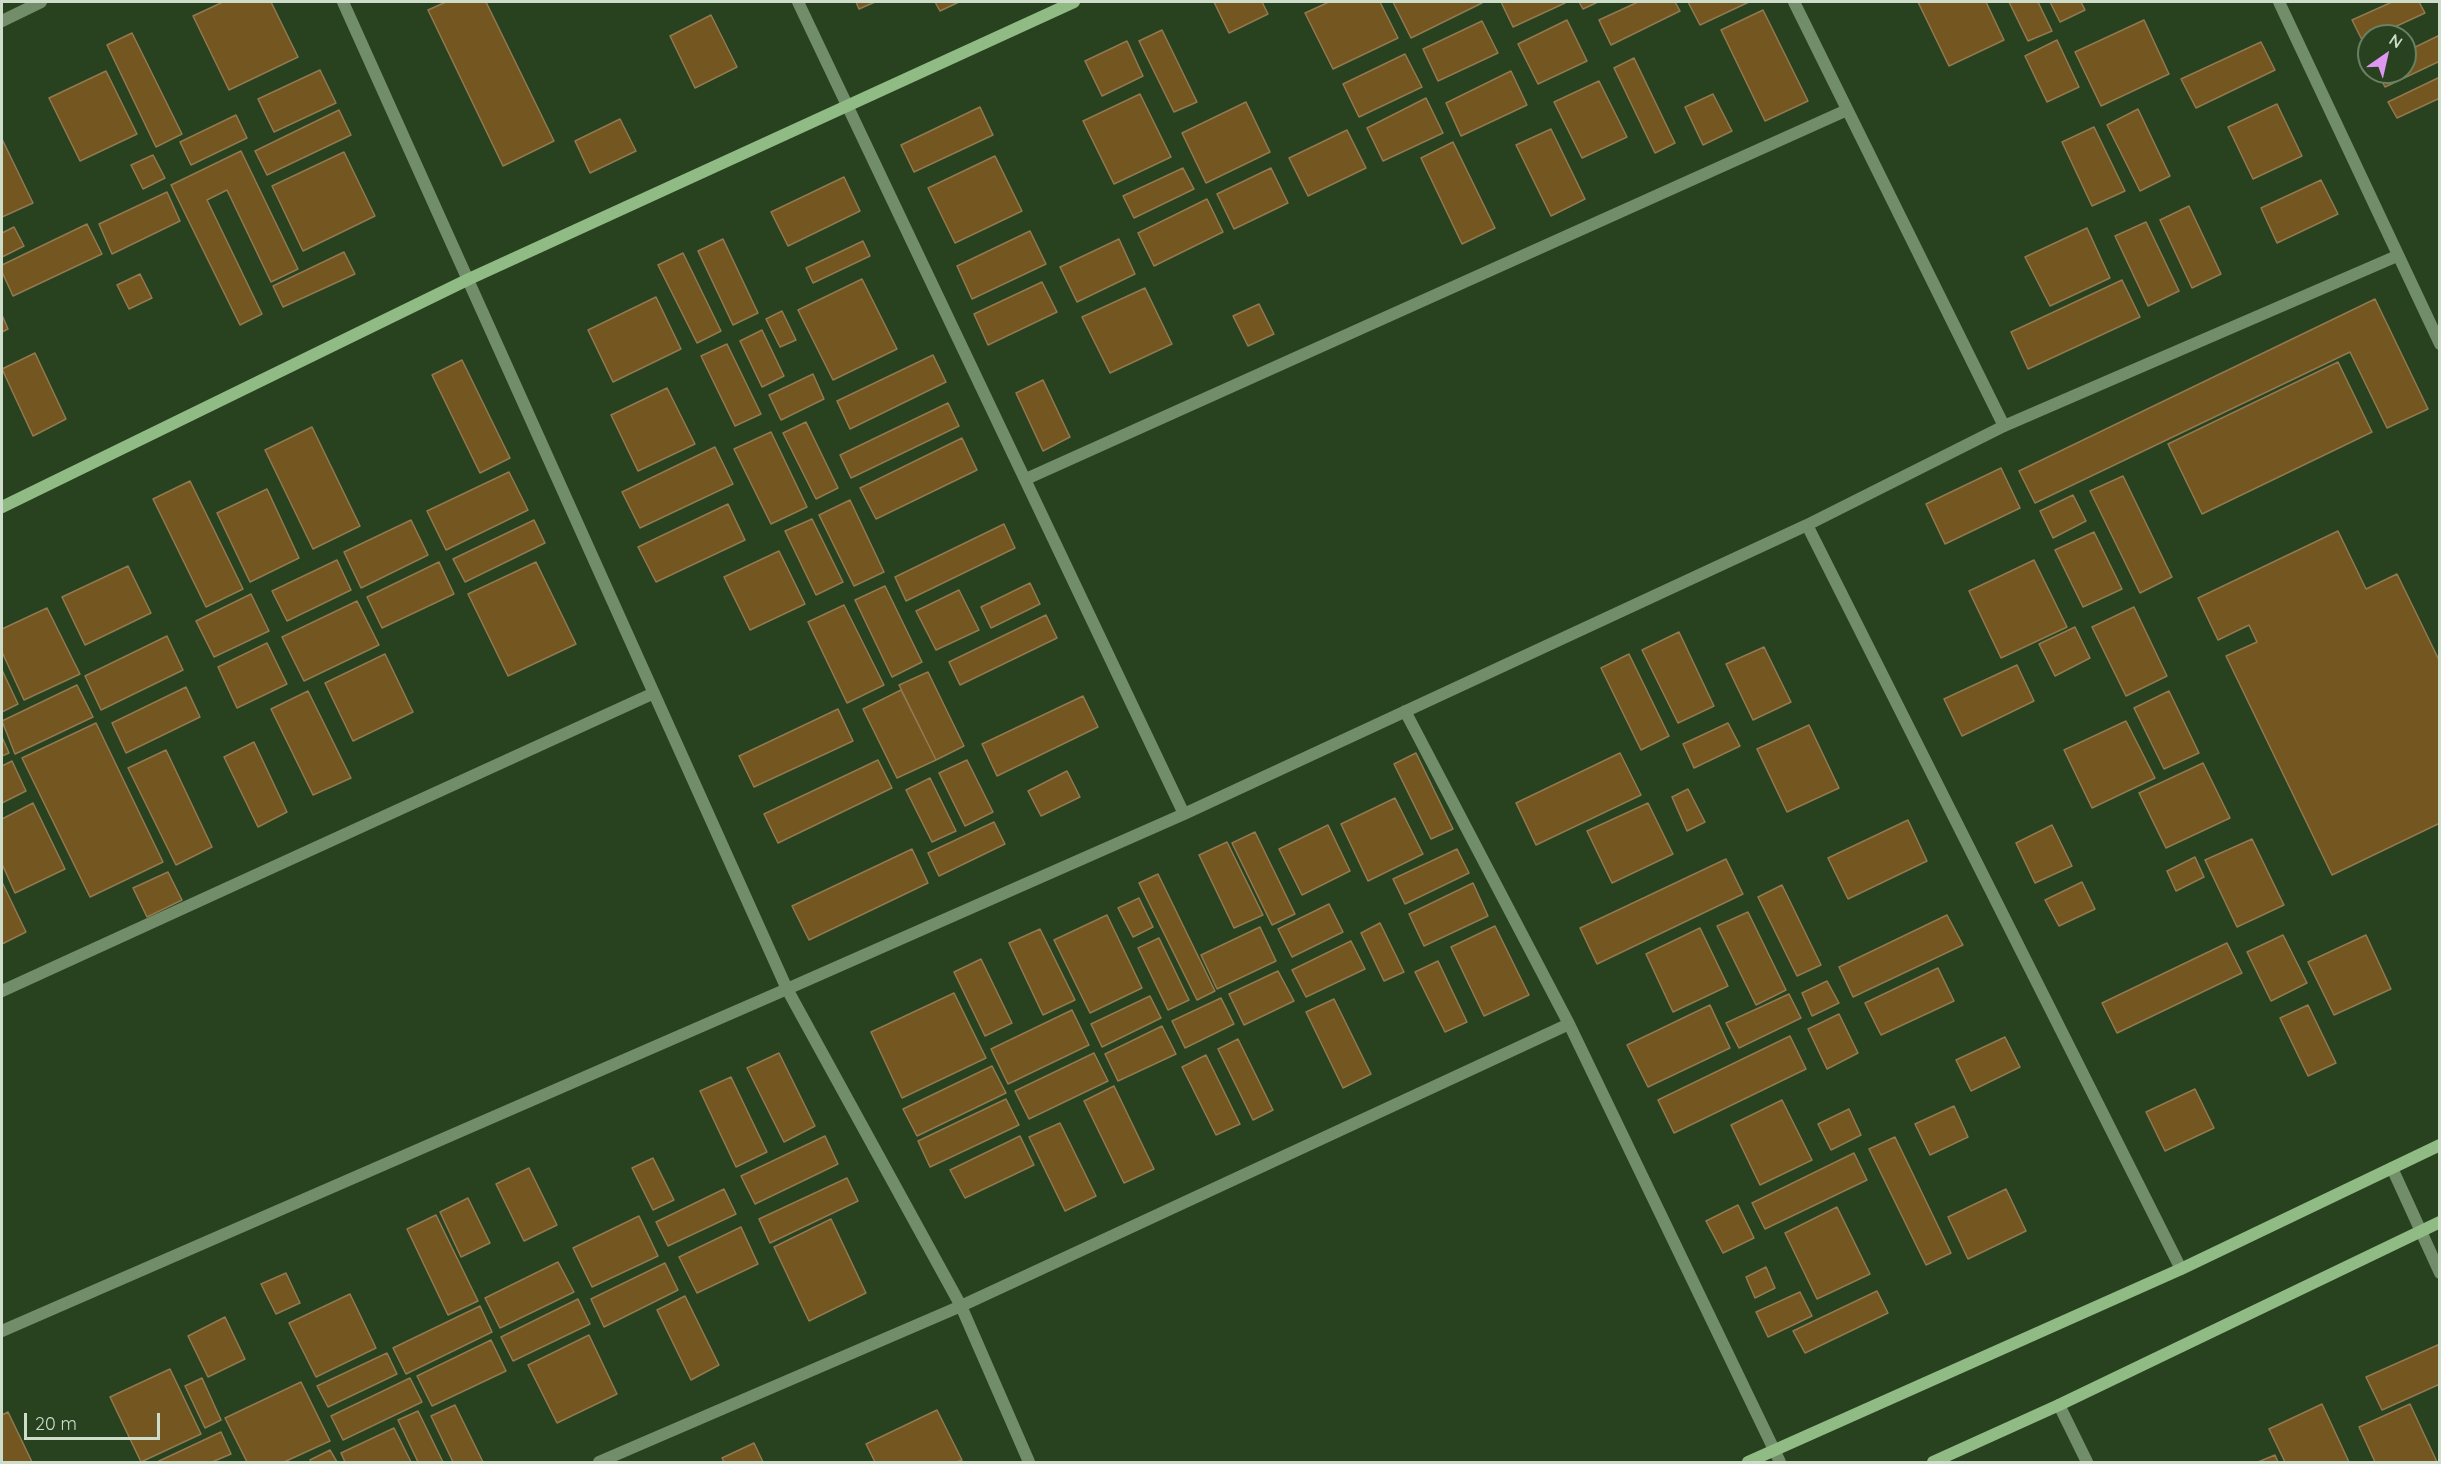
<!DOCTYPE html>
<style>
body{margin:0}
#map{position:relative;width:2441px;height:1464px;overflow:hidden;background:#284220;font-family:Quicksand,sans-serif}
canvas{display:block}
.frame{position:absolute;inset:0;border:3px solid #cdddc9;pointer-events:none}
.north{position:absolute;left:2357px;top:24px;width:60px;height:60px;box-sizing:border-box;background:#284220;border:2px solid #6a8064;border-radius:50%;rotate:34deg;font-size:16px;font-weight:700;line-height:24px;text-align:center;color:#cdddc9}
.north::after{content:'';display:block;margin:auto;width:21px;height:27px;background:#de98f2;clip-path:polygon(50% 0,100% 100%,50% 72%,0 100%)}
.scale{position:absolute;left:24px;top:1413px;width:136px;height:27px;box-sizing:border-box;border:3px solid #cdddc9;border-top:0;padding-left:8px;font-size:18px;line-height:21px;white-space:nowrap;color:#cdddc9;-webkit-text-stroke:4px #284220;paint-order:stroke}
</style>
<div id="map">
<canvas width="2441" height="1464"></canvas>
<div class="frame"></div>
<div class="north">N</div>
<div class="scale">20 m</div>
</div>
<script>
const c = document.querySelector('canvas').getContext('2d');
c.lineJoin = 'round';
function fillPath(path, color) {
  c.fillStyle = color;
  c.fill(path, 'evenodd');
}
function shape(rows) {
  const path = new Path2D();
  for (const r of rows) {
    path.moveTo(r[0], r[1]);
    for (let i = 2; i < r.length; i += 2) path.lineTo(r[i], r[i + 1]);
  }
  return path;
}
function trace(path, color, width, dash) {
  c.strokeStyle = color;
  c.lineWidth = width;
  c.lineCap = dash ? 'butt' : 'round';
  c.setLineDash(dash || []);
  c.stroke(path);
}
const building = shape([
 [223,2,271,2,298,57,229,90,193,16,223,2],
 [446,2,486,2,554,141,503,166,428,10,446,2],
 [856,2,875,2,859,9,856,2],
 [935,2,959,2,940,11,935,2],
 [1214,2,1262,2,1268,14,1229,33,1214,2],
 [1329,2,1380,2,1398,38,1333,69,1305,13,1329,2],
 [1393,2,1482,2,1482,3,1411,38,1393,2],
 [1501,2,1565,2,1565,3,1513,27,1501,2],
 [1579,2,1598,2,1583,9,1579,2],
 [1638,2,1675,2,1680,11,1611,45,1599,20,1638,2],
 [1688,2,1749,2,1700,25,1688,2],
 [1918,2,1986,2,2004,40,1949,66,1918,2],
 [2009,2,2038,2,2052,31,2028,41,2009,2],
 [2050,2,2081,2,2085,10,2060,22,2050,2],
 [2392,2,2419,2,2425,13,2375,36,2369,36,2369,39,2363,42,2352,20,2392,2],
 [1763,10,1808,101,1765,121,1721,30,1763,10],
 [711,15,737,67,695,88,670,36,711,15],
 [1567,20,1587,61,1538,84,1518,44,1567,20],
 [2144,20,2169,74,2101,106,2075,52,2144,20],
 [1482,21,1498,53,1438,81,1423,49,1482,21],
 [1162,30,1197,102,1174,112,1139,41,1162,30],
 [132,33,182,134,156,147,107,45,132,33],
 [2440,35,2440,61,2385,87,2377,72,2405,72,2405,52,2440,35],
 [2057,40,2079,87,2047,102,2025,56,2057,40],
 [1127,41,1143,76,1102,96,1085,61,1127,41],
 [2261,42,2275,70,2196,108,2181,79,2261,42],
 [1405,54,1422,87,1359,117,1343,84,1405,54],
 [1634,58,1675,143,1655,153,1614,68,1634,58],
 [320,70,336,103,274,132,258,99,320,70],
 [106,71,137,134,80,161,49,98,106,71],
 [1511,71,1527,105,1461,136,1446,103,1511,71],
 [2440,77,2440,98,2397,118,2388,102,2440,77],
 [1599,81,1627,137,1582,158,1554,102,1599,81],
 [1140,94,1171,157,1114,184,1083,121,1140,94],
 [1713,94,1732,131,1703,145,1685,107,1713,94],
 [1426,98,1443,133,1383,161,1367,128,1426,98],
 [1246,102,1270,152,1206,183,1182,133,1246,102],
 [2277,104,2302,156,2253,179,2228,127,2277,104],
 [980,107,993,135,914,172,901,145,980,107],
 [2138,109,2170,176,2140,191,2107,125,2138,109],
 [339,110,351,135,267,175,255,151,339,110],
 [236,115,247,138,191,165,180,142,236,115],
 [620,119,636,151,590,173,575,141,620,119],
 [2094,127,2125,191,2092,206,2062,142,2094,127],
 [1551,129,1585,199,1551,216,1516,145,1551,129],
 [1347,130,1366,168,1308,196,1289,158,1347,130],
 [2,139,33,203,2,217,2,139],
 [1453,142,1495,228,1462,244,1421,158,1453,142],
 [241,151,298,269,271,282,227,190,207,200,262,314,240,325,171,185,241,151],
 [344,152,375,216,303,251,272,186,344,152],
 [153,155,165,178,143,189,131,165,153,155],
 [995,156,1022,211,955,243,928,188,995,156],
 [1183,168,1194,189,1134,218,1123,196,1183,168],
 [1271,168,1288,203,1234,229,1217,194,1271,168],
 [844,177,860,211,788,246,771,212,844,177],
 [2321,180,2338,214,2277,243,2261,208,2321,180],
 [167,192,180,221,112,254,99,224,167,192],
 [1207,199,1223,232,1154,266,1138,233,1207,199],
 [2189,206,2221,274,2192,288,2160,220,2189,206],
 [2146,222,2179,291,2148,306,2115,236,2146,222],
 [87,224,102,254,13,296,2,272,2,265,87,224],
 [14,227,24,246,2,257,2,233,14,227],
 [2087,228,2110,278,2050,306,2025,257,2087,228],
 [1030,231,1046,264,972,299,957,266,1030,231],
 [723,239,758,313,733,325,698,251,723,239],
 [1119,239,1135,274,1077,302,1060,267,1119,239],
 [863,241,870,256,813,283,806,268,863,241],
 [344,252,355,274,283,307,273,286,344,252],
 [683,253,721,331,697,343,658,265,683,253],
 [140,274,152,298,129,309,117,285,140,274],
 [862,279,897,349,833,380,798,310,862,279],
 [2122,280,2140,317,2028,369,2011,332,2122,280],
 [1042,282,1057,312,988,345,974,314,1042,282],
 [1145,288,1172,344,1110,373,1082,317,1145,288],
 [656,297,681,349,613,382,588,330,656,297],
 [2375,299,2428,409,2387,428,2350,352,2035,503,2019,471,2375,299],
 [1259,304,1274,334,1248,346,1233,316,1259,304],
 [782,311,796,340,780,347,766,319,782,311],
 [2,315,8,329,2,332,2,315],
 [762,330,784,376,762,387,740,341,762,330],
 [727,344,761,414,735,426,701,356,727,344],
 [35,353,66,419,33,436,2,369,35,353],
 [933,355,946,382,850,429,837,401,933,355],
 [462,360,510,458,480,473,432,375,462,360],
 [2338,362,2372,432,2202,514,2168,444,2338,362],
 [813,374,824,399,781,420,769,395,813,374],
 [1043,380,1070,437,1043,451,1016,393,1043,380],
 [667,388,695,444,638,471,611,415,667,388],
 [948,403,959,426,851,478,840,455,948,403],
 [806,422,838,488,816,499,783,433,806,422],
 [312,427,360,526,313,549,265,450,312,427],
 [771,432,807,507,771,524,734,449,771,432],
 [962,438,977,470,876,519,860,488,962,438],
 [715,447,733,484,640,528,622,492,715,447],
 [2001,468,2020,508,1945,544,1926,504,2001,468],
 [509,472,528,510,446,550,427,511,509,472],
 [2123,476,2172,577,2140,593,2090,491,2123,476],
 [190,481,243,589,206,607,153,499,190,481],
 [267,489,299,558,250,582,217,513,267,489],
 [2073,495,2086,521,2053,538,2040,511,2073,495],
 [850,500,884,572,854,586,819,515,850,500],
 [728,504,745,540,656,582,638,547,728,504],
 [812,519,843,582,816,595,785,531,812,519],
 [411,520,428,555,361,588,344,552,411,520],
 [534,520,545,543,465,582,453,559,534,520],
 [1004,524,1015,548,906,601,895,577,1004,524],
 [2338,531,2366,589,2397,574,2440,662,2440,823,2332,875,2226,656,2257,642,2249,625,2218,640,2198,598,2338,531],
 [2094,532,2122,589,2083,607,2055,550,2094,532],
 [779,551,805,604,750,630,724,577,779,551],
 [337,560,351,590,287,621,272,591,337,560],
 [2034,560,2067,627,2001,658,1969,591,2034,560],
 [439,562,454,594,382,628,367,597,439,562],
 [536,562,576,644,508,676,468,594,536,562],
 [128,566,151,613,85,645,62,597,128,566],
 [1030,583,1040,604,991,628,981,607,1030,583],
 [885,586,922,662,892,677,855,600,885,586],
 [959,590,979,630,936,650,916,611,959,590],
 [251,594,269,631,214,657,196,621,251,594],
 [357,601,379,645,304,681,282,637,357,601],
 [844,605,884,685,847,703,808,622,844,605],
 [2134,607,2167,676,2126,696,2092,627,2134,607],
 [47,608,80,674,24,700,2,652,2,629,47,608],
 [1046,615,1057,638,960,685,949,662,1046,615],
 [2075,627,2090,658,2055,676,2039,644,2075,627],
 [1679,632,1714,706,1678,723,1642,650,1679,632],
 [167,636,183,670,101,710,85,676,167,636],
 [267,643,287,684,237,708,218,667,267,643],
 [1764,647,1791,702,1753,720,1726,664,1764,647],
 [385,654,413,712,353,741,325,683,385,654],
 [1629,654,1669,736,1641,750,1601,668,1629,654],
 [2017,665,2034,701,1962,736,1944,699,2017,665],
 [2,670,18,704,2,712,2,670],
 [928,672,964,746,936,760,899,685,928,672],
 [77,685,93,717,15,754,2,721,77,685],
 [186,687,200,717,126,753,112,723,186,687],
 [901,690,936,760,897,778,863,709,901,690],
 [308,691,351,778,313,795,271,709,308,691],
 [2169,691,2199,753,2164,769,2134,708,2169,691],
 [1083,696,1098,727,997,776,982,744,1083,696],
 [838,709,853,741,754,787,739,756,838,709],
 [2126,721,2155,778,2092,808,2064,750,2126,721],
 [96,723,163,862,90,897,22,758,96,723],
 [1728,723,1740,746,1694,768,1683,744,1728,723],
 [1809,725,1839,788,1787,812,1757,749,1809,725],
 [2,737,9,753,2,756,2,737],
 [254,742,287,812,258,827,224,757,254,742],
 [166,750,212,847,176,865,128,768,166,750],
 [1416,753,1453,829,1431,839,1394,764,1416,753],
 [1620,753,1641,795,1536,845,1516,803,1620,753],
 [878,760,892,788,778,843,764,814,878,760],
 [967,760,993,812,965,826,939,773,967,760],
 [12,761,26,791,2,803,2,766,12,761],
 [2203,763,2230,818,2166,848,2139,793,2203,763],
 [1067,771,1080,797,1041,816,1028,791,1067,771],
 [930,778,956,831,932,842,906,790,930,778],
 [1688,789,1705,822,1687,831,1672,797,1688,789],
 [1395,798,1423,854,1368,881,1341,824,1395,798],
 [33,803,65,869,15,893,2,864,2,819,33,803],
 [1648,803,1673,854,1612,883,1587,831,1648,803],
 [1908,820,1927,861,1848,899,1828,858,1908,820],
 [994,822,1005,844,939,876,928,853,994,822],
 [1328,825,1350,871,1302,895,1279,849,1328,825],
 [2052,825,2072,866,2035,883,2016,843,2052,825],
 [1255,832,1295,914,1272,925,1232,843,1255,832],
 [2252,839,2284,905,2237,927,2205,860,2252,839],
 [1227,842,1263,915,1234,928,1199,855,1227,842],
 [912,849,928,883,809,940,792,906,912,849],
 [1457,849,1469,873,1405,904,1393,879,1457,849],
 [2195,857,2204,877,2176,891,2167,871,2195,857],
 [1726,859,1743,894,1597,964,1580,928,1726,859],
 [168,872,182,900,147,917,133,888,168,872],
 [1158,874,1215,991,1197,1000,1139,883,1158,874],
 [2,882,26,932,2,944,2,882],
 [2082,882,2095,909,2059,926,2045,900,2082,882],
 [1473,883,1488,916,1424,946,1409,914,1473,883],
 [1782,885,1821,965,1797,976,1758,897,1782,885],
 [1139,898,1153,927,1133,937,1118,908,1139,898],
 [1329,904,1343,932,1292,957,1278,929,1329,904],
 [1748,912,1786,990,1756,1005,1717,926,1748,912],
 [1107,915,1142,988,1090,1013,1054,940,1107,915],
 [1947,915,1963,945,1853,997,1839,967,1947,915],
 [1380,923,1404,972,1384,981,1361,933,1380,923],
 [1495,926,1529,995,1484,1016,1451,947,1495,926],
 [1260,927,1276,961,1217,989,1201,955,1260,927],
 [1700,928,1728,986,1673,1012,1646,954,1700,928],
 [1040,929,1075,1000,1043,1015,1009,943,1040,929],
 [2283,935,2307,983,2271,1001,2247,952,2283,935],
 [2366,935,2391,989,2334,1015,2308,962,2366,935],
 [1159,938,1189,1000,1168,1010,1138,948,1159,938],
 [1351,941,1365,969,1306,997,1292,970,1351,941],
 [2227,943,2242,973,2117,1033,2102,1003,2227,943],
 [981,959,1012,1023,985,1036,954,972,981,959],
 [1438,961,1467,1022,1445,1032,1415,972,1438,961],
 [1938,968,1954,1001,1881,1035,1865,1003,1938,968],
 [1278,971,1294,1001,1244,1025,1229,994,1278,971],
 [1827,981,1839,1003,1812,1016,1802,993,1827,981],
 [954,993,986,1058,902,1098,871,1032,954,993],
 [1789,994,1801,1018,1739,1048,1726,1023,1789,994],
 [1150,996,1161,1018,1102,1047,1091,1024,1150,996],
 [1221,998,1234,1024,1185,1048,1172,1021,1221,998],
 [1334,999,1371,1074,1343,1088,1306,1012,1334,999],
 [1710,1005,1730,1048,1648,1087,1627,1045,1710,1005],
 [2308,1005,2336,1063,2308,1076,2280,1018,2308,1005],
 [1072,1010,1089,1045,1008,1084,991,1049,1072,1010],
 [1839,1014,1858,1053,1827,1069,1808,1029,1839,1014],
 [1162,1026,1176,1054,1118,1081,1105,1054,1162,1026],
 [1790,1036,1806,1069,1674,1133,1658,1100,1790,1036],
 [2005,1037,2020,1067,1971,1091,1956,1060,2005,1037],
 [1238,1039,1273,1110,1253,1120,1218,1049,1238,1039],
 [779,1053,815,1126,784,1142,747,1068,779,1053],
 [1094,1053,1108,1081,1029,1119,1015,1091,1094,1053],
 [1206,1055,1240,1124,1216,1135,1182,1067,1206,1055],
 [992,1066,1006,1093,917,1136,903,1109,992,1066],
 [731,1077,767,1152,736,1167,700,1091,731,1077],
 [1114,1086,1154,1169,1124,1183,1084,1101,1114,1086],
 [2195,1089,2214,1128,2165,1151,2146,1112,2195,1089],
 [1006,1099,1019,1125,930,1167,918,1141,1006,1099],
 [1782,1100,1812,1160,1760,1185,1731,1125,1782,1100],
 [1954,1106,1968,1137,1930,1155,1915,1124,1954,1106],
 [1849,1109,1861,1135,1831,1150,1818,1124,1849,1109],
 [1060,1123,1096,1196,1065,1211,1029,1137,1060,1123],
 [825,1136,838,1164,755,1204,741,1176,825,1136],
 [1020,1136,1034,1165,965,1198,950,1170,1020,1136],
 [1895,1137,1951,1253,1926,1265,1869,1149,1895,1137],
 [1854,1153,1867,1180,1765,1229,1752,1203,1854,1153],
 [653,1158,674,1200,653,1210,632,1168,653,1158],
 [529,1168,557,1225,524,1241,496,1184,529,1168],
 [847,1178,858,1201,770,1243,759,1219,847,1178],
 [724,1189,736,1214,668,1246,656,1222,724,1189],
 [2006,1189,2026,1231,1968,1259,1948,1217,2006,1189],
 [468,1198,490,1243,461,1257,440,1212,468,1198],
 [1738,1205,1754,1238,1723,1253,1706,1221,1738,1205],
 [1837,1207,1870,1274,1817,1299,1785,1233,1837,1207],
 [436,1215,478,1301,448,1315,407,1229,436,1215],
 [639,1216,658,1256,592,1287,573,1248,639,1216],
 [831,1219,866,1293,809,1321,774,1247,831,1219],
 [741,1227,758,1264,697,1293,679,1257,741,1227],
 [558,1262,574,1292,500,1328,485,1298,558,1262],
 [665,1263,678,1290,604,1327,591,1299,665,1263],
 [1766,1267,1775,1288,1755,1298,1746,1277,1766,1267],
 [286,1273,300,1303,276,1314,261,1284,286,1273],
 [1877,1291,1888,1313,1805,1353,1793,1331,1877,1291],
 [1800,1292,1812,1316,1768,1337,1756,1312,1800,1292],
 [350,1294,376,1348,316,1377,289,1323,350,1294],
 [685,1296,719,1365,691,1380,657,1310,685,1296],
 [578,1299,590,1324,513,1361,501,1337,578,1299],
 [480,1306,492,1332,406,1374,393,1348,480,1306],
 [225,1317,245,1359,208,1377,188,1336,225,1317],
 [589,1335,617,1394,557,1423,528,1365,589,1335],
 [491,1340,506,1371,432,1406,417,1376,491,1340],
 [2440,1344,2440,1384,2382,1410,2366,1377,2440,1344],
 [387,1353,397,1374,328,1407,317,1386,387,1353],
 [170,1369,201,1434,141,1462,110,1397,170,1369],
 [202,1378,221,1420,205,1428,185,1386,202,1378],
 [410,1378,422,1402,343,1440,331,1416,410,1378],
 [301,1382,330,1441,284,1462,247,1462,225,1418,301,1382],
 [2322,1404,2349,1462,2285,1462,2269,1429,2322,1404],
 [2410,1404,2437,1462,2375,1462,2359,1427,2410,1404],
 [455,1405,483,1462,453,1462,431,1416,455,1405],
 [937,1410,962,1460,956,1462,875,1462,866,1444,937,1410],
 [418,1411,443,1462,418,1462,398,1420,418,1411],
 [8,1412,32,1462,2,1462,2,1415,8,1412],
 [394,1428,411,1462,345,1462,341,1453,394,1428],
 [221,1432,231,1454,212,1462,157,1462,221,1432],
 [754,1443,763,1462,724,1462,722,1458,754,1443],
 [330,1450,337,1462,311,1462,310,1460,330,1450],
 [2275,1455,2278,1462,2258,1462,2275,1455]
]);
const street = shape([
 [343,2,787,989,961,1306,1029,1462],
 [798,2,1184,814],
 [1794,2,2004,426],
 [2279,2,2440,344],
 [2,21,41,2],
 [1026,479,1847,110],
 [1807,525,2181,1269],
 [1405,711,1569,1024,1780,1462],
 [2,991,654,693],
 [2392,1168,2440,1273],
 [2,1331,787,989,1184,814,1807,525,2004,426,2397,256],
 [2059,1405,2087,1462],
 [599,1462,961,1306,1569,1024]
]);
const secondary = shape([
 [2,507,469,279,1074,2],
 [1748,1462,2181,1269,2440,1145],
 [1933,1462,2059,1405,2440,1222]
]);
fillPath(building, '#745621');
trace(building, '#927950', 1.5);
trace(street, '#728d6a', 12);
trace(secondary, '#90bb84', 12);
</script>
